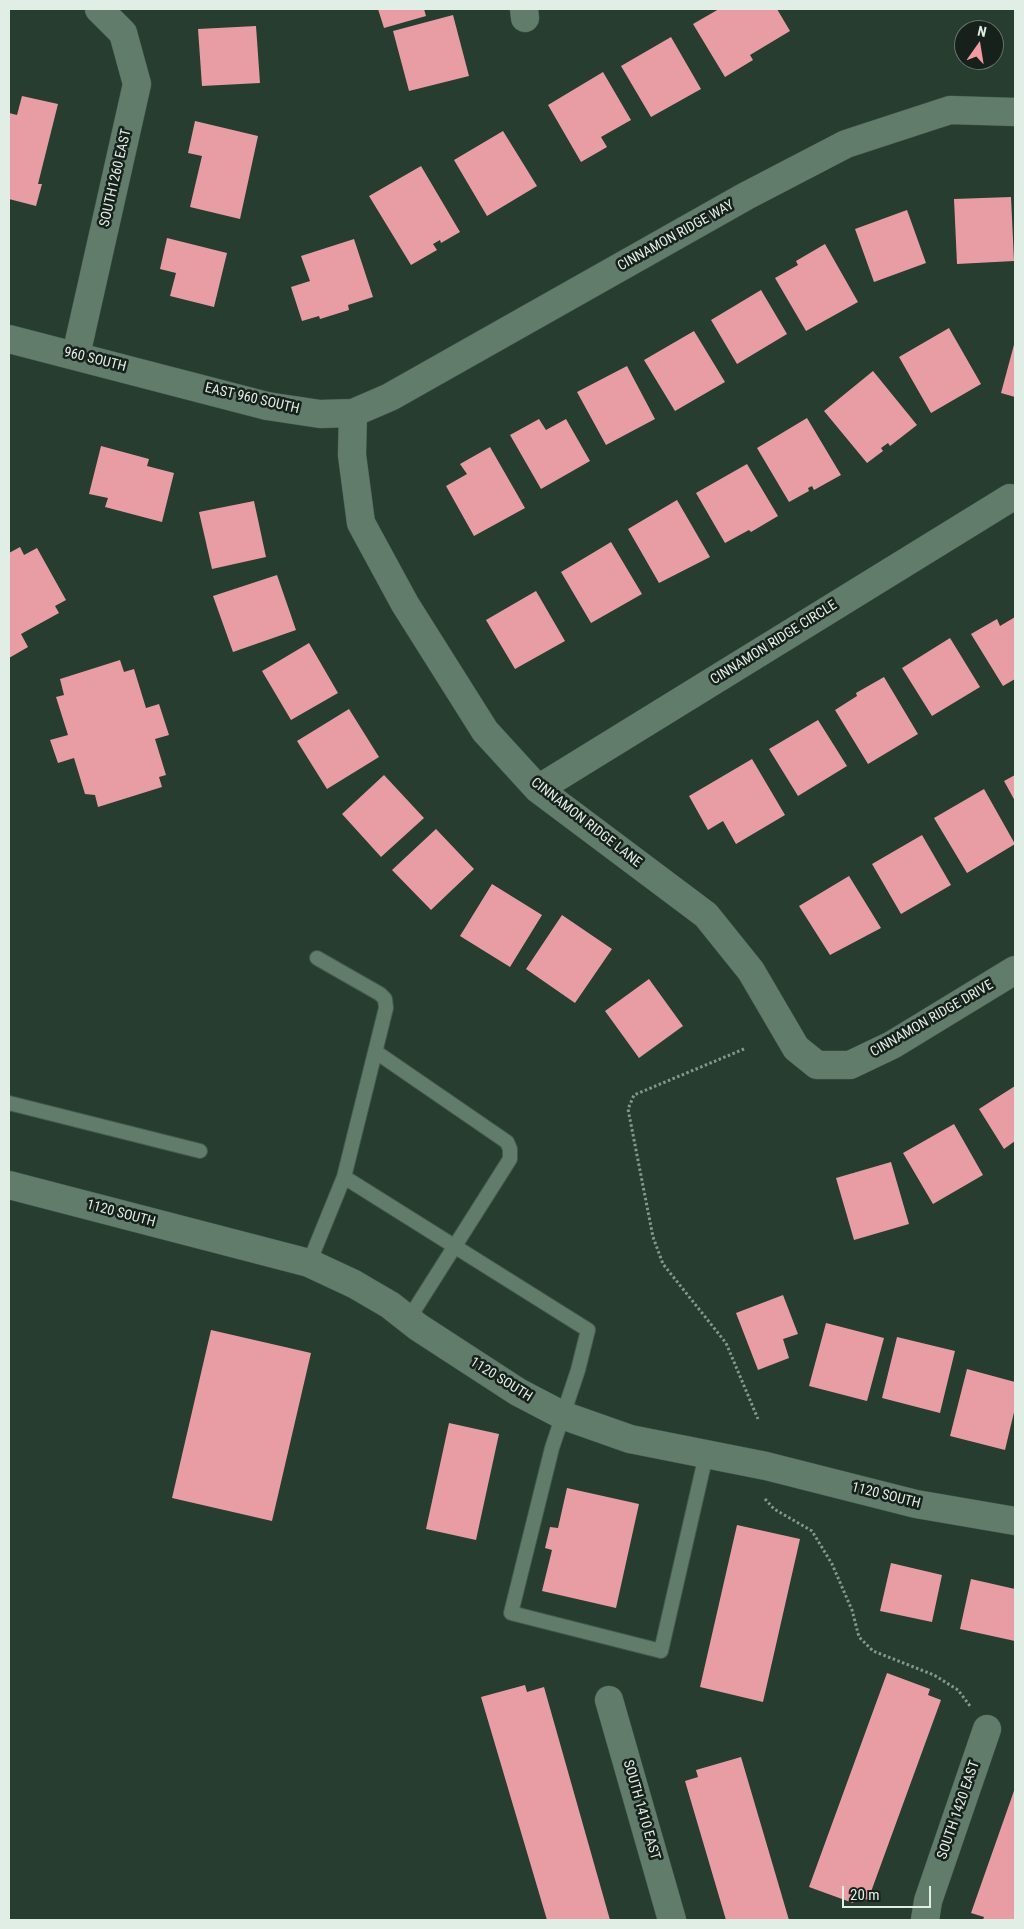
<!DOCTYPE html>
<style>
body{margin:0}
#map{position:relative;width:1024px;height:1929px;overflow:hidden;background:#263d2f;font-family:"Roboto Condensed",sans-serif}
canvas{display:block}
.frame{position:absolute;inset:0;border:10px solid #e0eee5;pointer-events:none}
.north{position:absolute;left:954px;top:20px;width:50px;height:50px;box-sizing:border-box;background:#17211b;border:1px solid #67736c;border-radius:50%;rotate:13deg;font-size:14px;font-weight:700;line-height:20px;text-align:center;color:#e0eee5}
.north::after{content:'';display:block;margin:auto;width:18px;height:22px;background:#f49aa3;clip-path:polygon(50% 0,100% 100%,50% 72%,0 100%)}
.scale{position:absolute;left:842px;top:1886px;width:89px;height:22px;box-sizing:border-box;border:2px solid #e0eee5;border-top:0;padding-left:6px;font-size:15px;line-height:18px;white-space:nowrap;color:#e0eee5;-webkit-text-stroke:4px #17211b;paint-order:stroke}
</style>
<div id="map">
<canvas width="1024" height="1929"></canvas>
<div class="frame"></div>
<div class="north">N</div>
<div class="scale">20 m</div>
</div>
<script>
const c = document.querySelector('canvas').getContext('2d');
c.lineJoin = 'round';
function fillPath(path, color) {
  c.fillStyle = color;
  c.fill(path, 'evenodd');
}
function shape(rows) {
  const path = new Path2D();
  for (const r of rows) {
    path.moveTo(r[0], r[1]);
    for (let i = 2; i < r.length; i += 2) path.lineTo(r[i], r[i + 1]);
  }
  return path;
}
function trace(path, color, width, dash) {
  c.strokeStyle = color;
  c.lineWidth = width;
  c.lineCap = dash ? 'butt' : 'round';
  c.setLineDash(dash || []);
  c.stroke(path);
}
function label(font, color, halo, rows, align = 'center') {
  c.font = font + ' "Roboto Condensed",sans-serif';
  c.lineWidth = 5;
  c.setLineDash([]);
  c.textBaseline = 'middle';
  c.strokeStyle = halo;
  c.fillStyle = color;
  for (const [text, x, y, turn = 0] of rows) {
    c.save();
    c.translate(x, y);
    c.rotate((+turn || 0) * Math.PI / 180);
    c.textAlign = isNaN(turn) ? turn : align;
    if (halo) c.strokeText(text, 0, 0);
    c.fillText(text, 0, 0);
    c.restore();
  }
}
const building = shape([
 [378,9,424,9,426,16,384,28],
 [719,9,777,9,790,31,750,55,753,60,725,77,693,24],
 [453,15,469,76,409,91,393,31],
 [256,26,260,83,202,86,198,29],
 [671,37,701,89,651,117,621,66],
 [603,72,631,120,601,137,607,147,581,162,548,105],
 [22,96,58,104,38,184,42,184,36,206,9,199,9,113,17,115],
 [195,121,258,136,240,219,190,207,202,156,188,153],
 [503,131,537,186,487,216,454,160],
 [421,166,460,232,441,243,440,240,433,244,437,250,411,265,369,196],
 [1011,197,1014,261,957,264,954,199],
 [907,210,926,263,874,282,855,229],
 [167,238,227,253,214,307,170,296,176,273,160,269],
 [354,239,373,297,348,305,349,310,320,319,319,316,302,321,291,287,310,281,301,256],
 [825,244,858,302,806,331,775,278,798,265,796,261],
 [761,290,787,334,737,364,711,320],
 [949,328,981,384,931,413,899,357],
 [694,331,725,382,675,411,644,360],
 [1015,341,1015,397,1001,393],
 [627,366,655,419,606,445,577,392],
 [873,371,917,425,890,446,888,443,881,448,883,451,867,463,824,411],
 [807,418,841,475,814,490,812,486,808,488,809,491,789,502,757,448],
 [539,419,546,430,566,419,590,461,541,489,510,435],
 [101,446,149,459,147,466,174,473,162,522,105,507,108,498,89,494],
 [490,447,525,508,474,536,446,486,467,474,460,464],
 [747,464,778,516,751,532,749,530,725,543,696,493],
 [677,500,710,557,659,583,628,529],
 [254,501,266,557,212,569,199,512],
 [611,542,642,594,591,623,561,572],
 [20,547,24,555,37,548,66,600,55,606,59,613,21,634,28,647,9,658,9,553],
 [277,575,296,630,233,652,213,596],
 [536,591,565,641,515,669,486,620],
 [1015,617,1015,679,1003,686,971,634,997,619,1000,626],
 [950,638,980,687,932,716,902,668],
 [309,643,338,693,291,720,262,671],
 [120,660,124,672,134,669,146,708,159,704,169,735,155,739,166,775,159,777,162,787,98,807,95,795,85,794,74,758,58,763,50,740,68,735,56,697,64,695,60,679],
 [884,677,918,734,868,764,835,710,857,696,856,693],
 [349,709,379,757,327,789,297,741],
 [818,720,847,766,798,796,769,749],
 [752,759,785,815,736,844,723,821,708,830,689,796],
 [384,775,424,818,381,857,342,814],
 [1015,775,1015,801,1004,781],
 [984,789,1015,844,967,873,934,818],
 [436,829,474,869,431,910,392,870],
 [922,835,951,885,901,914,872,864],
 [849,876,881,928,830,955,799,906],
 [492,884,542,915,510,967,460,936],
 [562,915,612,949,575,1003,526,969],
 [649,979,683,1026,639,1058,605,1011],
 [1015,1086,1015,1141,1004,1149,979,1109],
 [954,1124,983,1175,933,1204,903,1153],
 [891,1162,909,1224,854,1240,836,1178],
 [783,1295,798,1334,783,1339,789,1358,758,1370,736,1313],
 [826,1323,884,1338,867,1401,809,1386],
 [211,1330,311,1353,272,1521,172,1498],
 [897,1337,955,1351,940,1413,882,1398],
 [967,1369,1015,1382,1015,1408,1005,1450,950,1436],
 [449,1423,499,1434,476,1540,426,1529],
 [567,1488,639,1504,616,1608,542,1591,552,1550,545,1548,550,1527,558,1528],
 [737,1525,800,1539,763,1702,700,1687],
 [891,1563,942,1575,932,1622,880,1611],
 [971,1579,1015,1589,1015,1641,960,1629],
 [887,1673,930,1689,928,1695,941,1700,868,1900,856,1896,853,1903,809,1887],
 [525,1685,527,1692,544,1687,610,1920,547,1920,481,1697],
 [741,1757,789,1920,726,1920,685,1781,698,1777,696,1770],
 [1015,1788,1015,1920,983,1920,984,1917,971,1913]
]);
const path = shape([
 [744,1049,634,1095,628,1109,653,1237,663,1264,726,1343,758,1419],
 [765,1499,774,1509,812,1531,832,1564,852,1610,859,1637,873,1651,934,1675,958,1690,970,1706]
]);
const lane = shape([
 [376,1052,507,1142,510,1149,510,1159,408,1320],
 [9,1103,200,1151],
 [344,1177,588,1330,578,1370,552,1448,511,1613,661,1651,706,1455],
 [309,1263,344,1177,386,1008,385,999,380,994,317,958]
]);
const street = shape([
 [524,9,525,18],
 [9,339,267,406,320,414,353,413,390,397,746,196,846,144,950,110,1015,112],
 [76,355,137,84,123,33,99,9],
 [353,413,352,455,361,523,405,604,485,731,538,789,706,915,751,971,796,1048,817,1065,850,1065,892,1045,1015,970],
 [538,789,1010,498],
 [9,1185,309,1263,354,1284,390,1305,418,1327,518,1392,562,1415,630,1439,766,1466,916,1504,1015,1521],
 [609,1700,672,1920],
 [925,1920,928,1901,987,1729]
]);
const streetNames = [
 ["SOUTH1260 EAST",116,178,-77],
 ["CINNAMON RIDGE WAY",676,236,-29],
 ["960 SOUTH",95,360,14],
 ["EAST 960 SOUTH",252,399,13],
 ["CINNAMON RIDGE CIRCLE",774,643,-32],
 ["CINNAMON RIDGE LANE",586,823,38],
 ["CINNAMON RIDGE DRIVE",932,1019,-30],
 ["1120 SOUTH",121,1214,15],
 ["1120 SOUTH",501,1380,32],
 ["1120 SOUTH",886,1496,14],
 ["SOUTH 1410 EAST",641,1810,74],
 ["SOUTH 1420 EAST",959,1810,-71]
];
fillPath(building, '#e89da4');
trace(lane, '#44594d', 16);
trace(street, '#44594d', 29);
trace(path, '#86988d', 3, [2.5, 2.5]);
trace(lane, '#627c6c', 14);
trace(street, '#627c6c', 28);
label('14px', '#e0eee5', '#17211b', streetNames);
</script>
